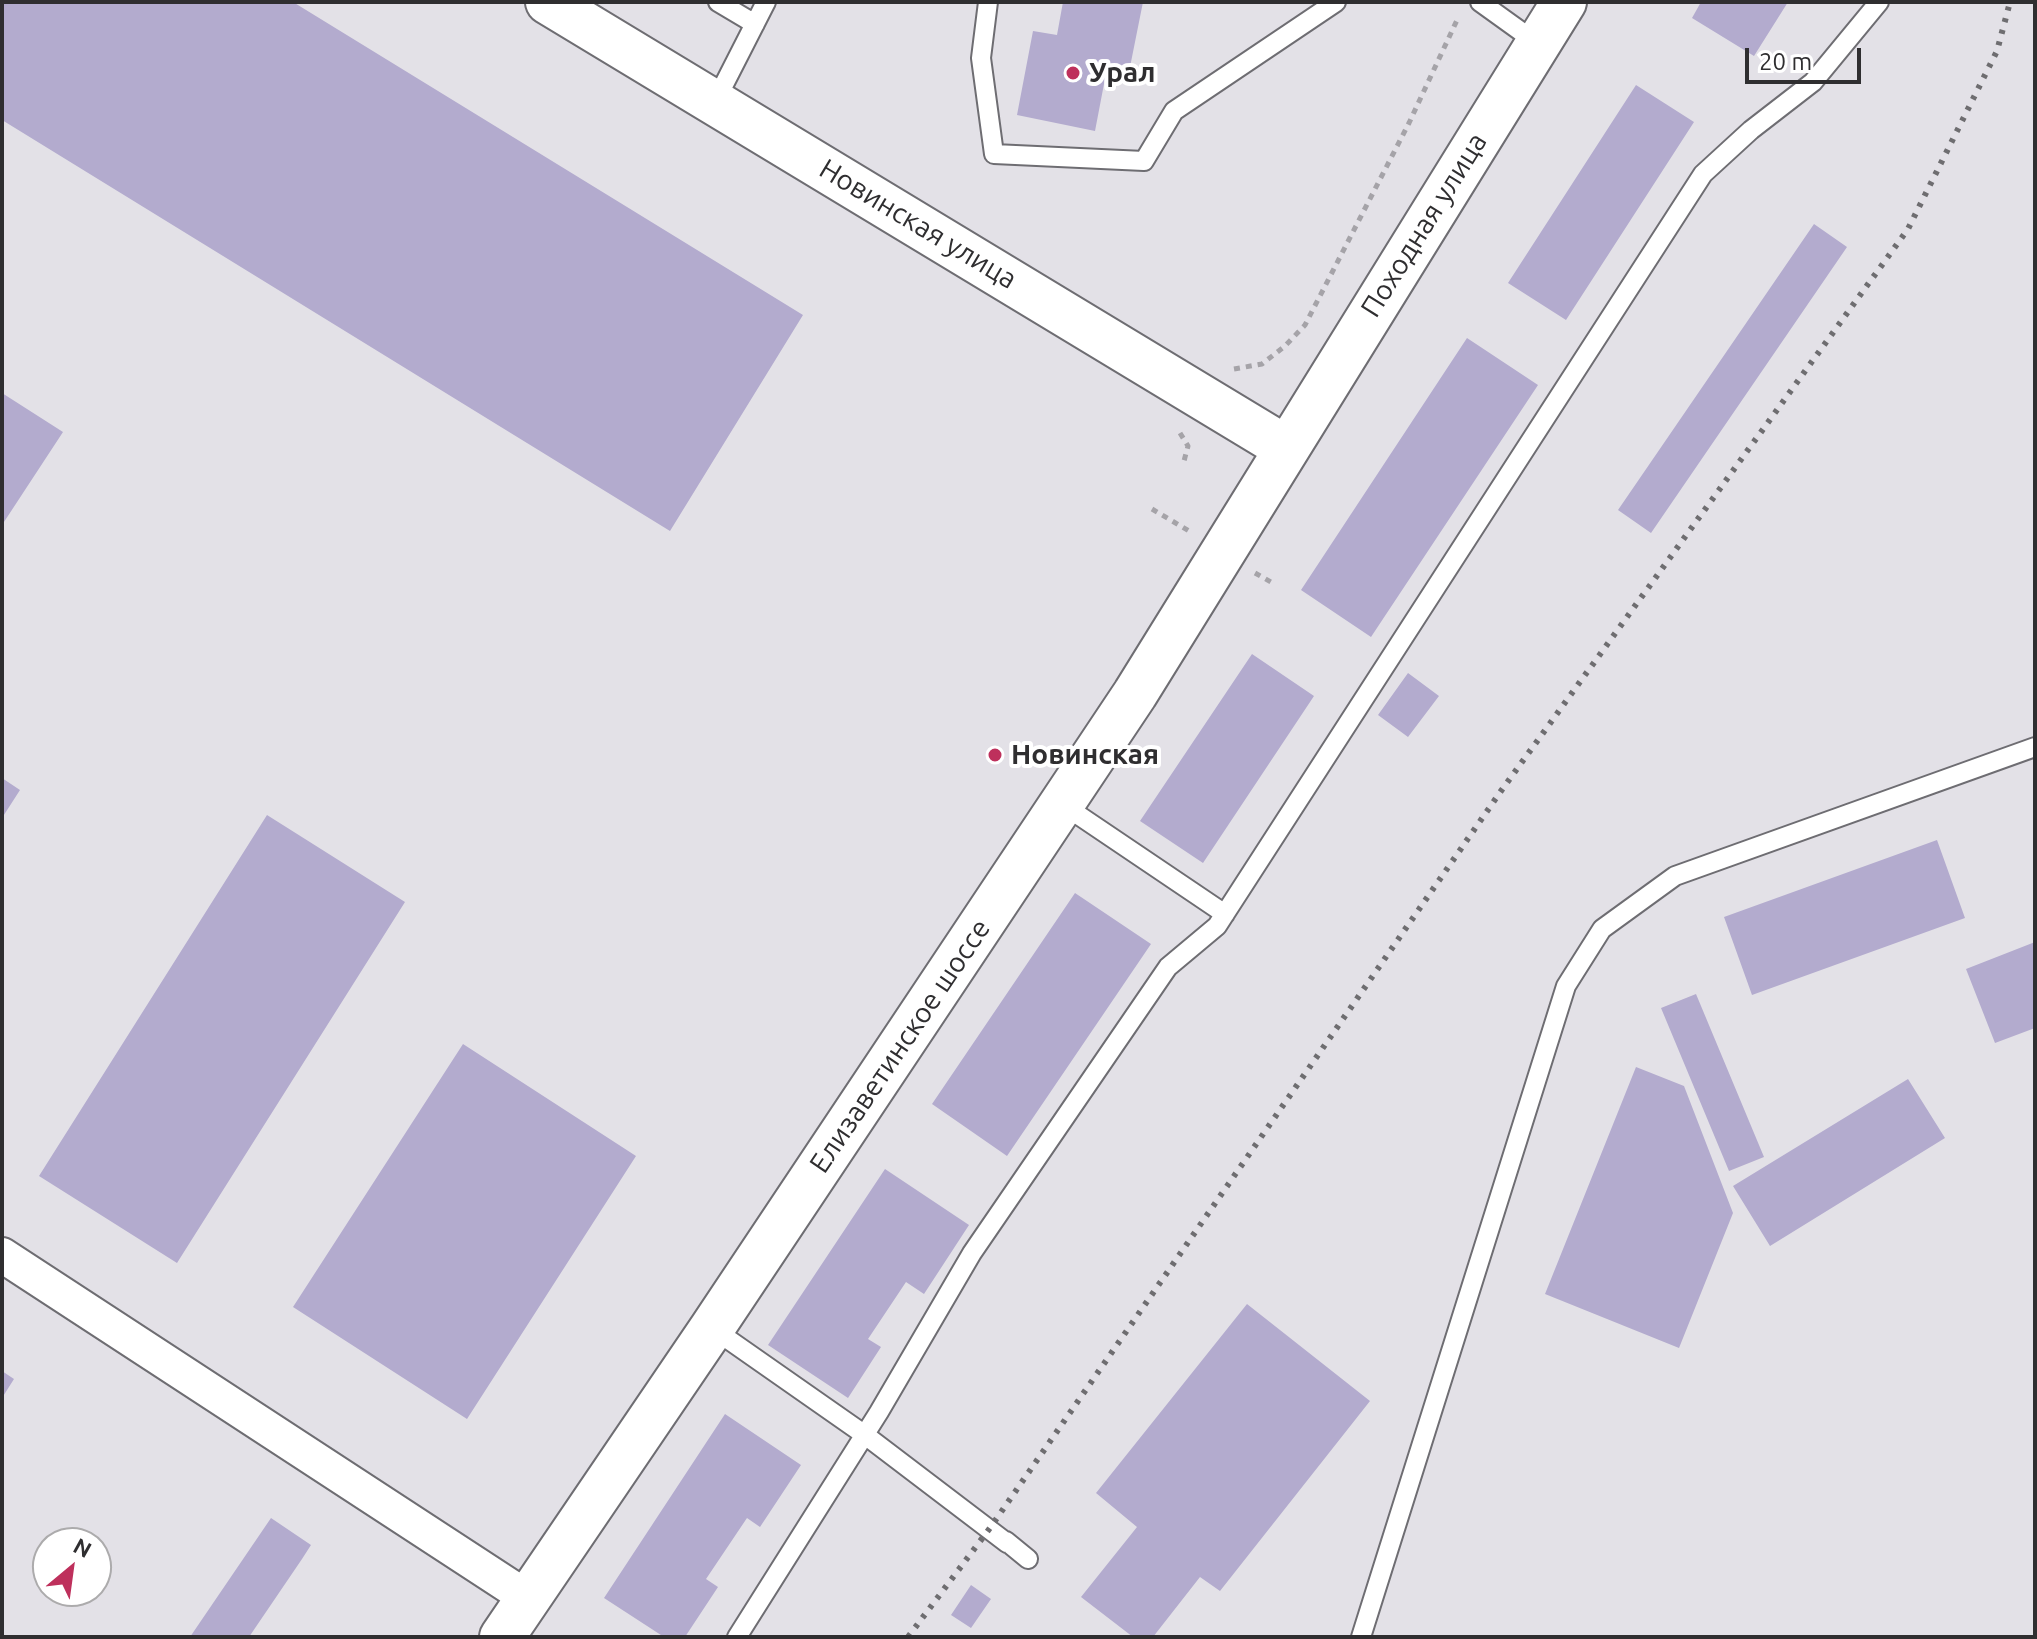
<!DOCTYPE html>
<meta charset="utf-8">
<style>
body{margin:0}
#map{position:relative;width:2037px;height:1639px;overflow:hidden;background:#e3e1e7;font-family:Ubuntu,sans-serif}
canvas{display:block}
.frame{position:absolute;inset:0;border:4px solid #2f2e30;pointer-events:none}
.north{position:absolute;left:32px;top:1527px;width:80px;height:80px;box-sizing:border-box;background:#fff;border:2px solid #acabac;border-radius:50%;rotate:29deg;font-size:22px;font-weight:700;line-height:32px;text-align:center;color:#2f2e30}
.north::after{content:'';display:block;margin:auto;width:28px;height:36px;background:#be305c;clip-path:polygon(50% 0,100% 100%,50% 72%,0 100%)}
.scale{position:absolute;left:1745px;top:48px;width:116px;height:36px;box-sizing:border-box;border:4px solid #2f2e30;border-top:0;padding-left:10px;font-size:24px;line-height:28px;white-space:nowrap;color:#2f2e30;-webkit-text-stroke:6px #fff;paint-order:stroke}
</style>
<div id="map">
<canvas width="2037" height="1639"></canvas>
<div class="frame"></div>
<div class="north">N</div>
<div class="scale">20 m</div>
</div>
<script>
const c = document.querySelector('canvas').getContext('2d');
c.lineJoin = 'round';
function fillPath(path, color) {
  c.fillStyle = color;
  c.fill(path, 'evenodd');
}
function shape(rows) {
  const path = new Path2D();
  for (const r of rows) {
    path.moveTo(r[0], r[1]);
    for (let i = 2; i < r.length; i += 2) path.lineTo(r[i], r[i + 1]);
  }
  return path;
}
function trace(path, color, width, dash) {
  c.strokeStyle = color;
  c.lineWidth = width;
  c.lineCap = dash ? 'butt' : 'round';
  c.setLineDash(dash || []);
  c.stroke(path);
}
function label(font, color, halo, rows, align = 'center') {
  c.font = font + ' Ubuntu,sans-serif';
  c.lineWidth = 8;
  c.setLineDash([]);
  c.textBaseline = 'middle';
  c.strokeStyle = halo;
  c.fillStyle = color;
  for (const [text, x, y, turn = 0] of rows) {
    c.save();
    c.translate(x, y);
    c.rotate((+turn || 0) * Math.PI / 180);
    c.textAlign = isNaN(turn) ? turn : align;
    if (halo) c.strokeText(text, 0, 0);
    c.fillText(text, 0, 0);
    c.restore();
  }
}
const building = shape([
 [2,2,293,2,803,315,670,531,2,120],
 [1063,2,1143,2,1130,67,1108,63,1095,131,1017,115,1033,31,1057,35],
 [1701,2,1788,2,1754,56,1692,18],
 [1636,85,1694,122,1566,320,1508,283],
 [1814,224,1847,247,1651,533,1618,510],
 [1467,338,1538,385,1371,637,1301,590],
 [2,393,63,432,2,525],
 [1252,654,1314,696,1203,863,1140,821],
 [1408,673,1439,696,1408,737,1378,715],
 [2,778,20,790,2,818],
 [267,815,405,902,177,1263,39,1176],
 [1937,840,1965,918,1752,995,1724,917],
 [1075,893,1151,944,1007,1156,932,1104],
 [2035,942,2035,1028,1995,1043,1966,969],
 [1696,994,1764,1157,1729,1171,1661,1008],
 [463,1044,636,1156,467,1419,293,1307],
 [1636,1067,1684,1086,1733,1213,1679,1348,1545,1294],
 [1908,1079,1945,1138,1770,1246,1733,1186],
 [885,1169,969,1225,924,1294,906,1282,868,1339,881,1347,848,1398,768,1345],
 [1247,1304,1370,1401,1220,1591,1200,1577,1153,1637,1133,1637,1081,1597,1137,1527,1096,1493],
 [2,1371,14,1379,2,1398],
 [725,1414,801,1465,760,1527,747,1518,706,1579,718,1587,685,1637,664,1637,604,1598],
 [271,1518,311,1545,302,1559,249,1637,190,1637],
 [971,1585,991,1599,971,1628,951,1615]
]);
const path = shape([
 [1234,369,1262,364,1285,346,1305,325,1409,123,1458,18],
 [1180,433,1188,446,1184,461],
 [1152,509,1189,531],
 [1255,573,1271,582]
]);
const service = shape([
 [718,2,755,24],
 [988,2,981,58,994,154,1144,161,1174,111,1336,2],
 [1480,2,1537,43],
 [715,102,766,2],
 [1062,804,1225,914],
 [712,1328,865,1435,1007,1543],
 [1006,1541,1028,1559],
 [737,1637,879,1412,972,1253,1168,967,1217,926,1703,174,1751,130,1813,82,1879,2],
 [1361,1637,1566,986,1602,929,1675,876,2035,747]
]);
const minor = shape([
 [2,1255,529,1599]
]);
const secondary = shape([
 [548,2,1286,448],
 [502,1637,712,1328,1135,694,1564,2]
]);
const rail = shape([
 [908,1637,990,1528,1501,791,1908,229,1997,51,2010,2]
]);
const markers = [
 [1073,73,8,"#be305c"],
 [995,755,8,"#be305c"]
];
const poiNames = [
 ["Урал",1089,73],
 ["Новинская",1011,755]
];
const streetNames = [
 ["Новинская улица",918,224,31],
 ["Походная улица",1424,225,-58],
 ["Елизаветинское шоссе",900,1046,-56]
];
fillPath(building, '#b3abce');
trace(service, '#6e6d72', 22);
trace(minor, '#6e6d72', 38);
trace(secondary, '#6e6d72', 48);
trace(path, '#a5a3a8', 5, [6, 6]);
trace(service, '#fff', 18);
trace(minor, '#fff', 34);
trace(secondary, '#fff', 44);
trace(rail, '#6e6d70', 6, [4, 8]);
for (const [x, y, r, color] of markers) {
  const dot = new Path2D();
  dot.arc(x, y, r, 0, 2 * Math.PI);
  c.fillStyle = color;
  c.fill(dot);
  trace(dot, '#fff', 3);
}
label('bold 28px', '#2f2e30', '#fff', poiNames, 'left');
label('28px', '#2f2e30', '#fff', streetNames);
</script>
